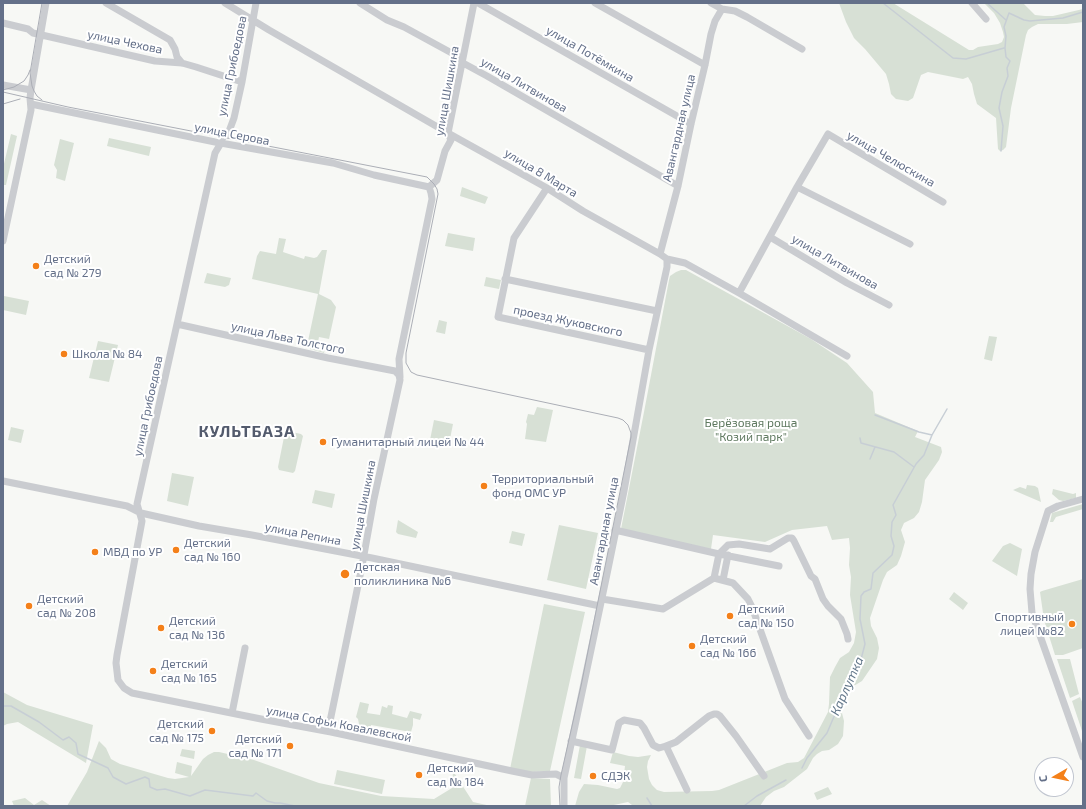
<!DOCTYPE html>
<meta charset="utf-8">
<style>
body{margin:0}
#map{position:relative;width:1086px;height:809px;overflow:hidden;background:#f7f8f5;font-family:"Exo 2",sans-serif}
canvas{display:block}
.frame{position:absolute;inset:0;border:4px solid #647089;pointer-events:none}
.north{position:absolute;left:1034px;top:757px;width:40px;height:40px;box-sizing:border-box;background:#fff;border:1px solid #c1c6d0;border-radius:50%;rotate:261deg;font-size:11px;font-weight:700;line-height:16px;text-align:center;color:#647089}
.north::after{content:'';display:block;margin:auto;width:14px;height:18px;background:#f48019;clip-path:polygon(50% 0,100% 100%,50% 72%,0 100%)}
</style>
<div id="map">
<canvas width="1086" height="809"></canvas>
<div class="frame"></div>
<div class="north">С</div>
</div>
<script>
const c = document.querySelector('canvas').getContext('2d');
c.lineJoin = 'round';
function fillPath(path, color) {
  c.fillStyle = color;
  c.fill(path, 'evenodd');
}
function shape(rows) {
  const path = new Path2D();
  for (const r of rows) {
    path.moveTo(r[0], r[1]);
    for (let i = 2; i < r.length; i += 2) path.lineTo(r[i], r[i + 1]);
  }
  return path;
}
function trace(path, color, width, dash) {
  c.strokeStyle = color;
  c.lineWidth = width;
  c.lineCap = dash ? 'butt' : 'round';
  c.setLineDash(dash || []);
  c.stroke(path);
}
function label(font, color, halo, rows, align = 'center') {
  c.font = font + ' "Exo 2",sans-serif';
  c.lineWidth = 4;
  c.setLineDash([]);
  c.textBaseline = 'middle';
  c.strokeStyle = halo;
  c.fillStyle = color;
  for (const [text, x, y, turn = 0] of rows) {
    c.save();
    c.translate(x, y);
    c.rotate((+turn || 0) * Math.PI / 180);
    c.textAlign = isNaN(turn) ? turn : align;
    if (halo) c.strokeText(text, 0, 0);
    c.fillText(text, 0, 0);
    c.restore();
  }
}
const green = shape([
 [839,3,893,3,969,50,973,50,978,47,998,44,1002,42,1004,37,1003,32,1000,23,994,13,984,3,1023,3,1035,15,1045,16,1053,16,1083,9,1083,22,1067,24,1038,24,1032,27,1028,30,1026,35,1011,108,1006,147,1003,150,1000,151,998,149,996,118,977,104,974,94,972,84,968,77,963,79,928,72,921,75,913,98,908,101,896,99,891,94,889,84,886,74,865,49,854,38,846,22],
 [11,134,17,136,6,185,3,185,3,168],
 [109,138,151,147,149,156,107,146],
 [60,139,74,143,65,181,56,178,57,170,54,165],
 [462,187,488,197,485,204,460,196],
 [448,233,475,238,473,251,445,246],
 [279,238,286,239,283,252,304,259,305,256,314,258,317,257,322,250,327,250,319,294,331,300,336,307,329,339,319,337,317,347,325,348,324,353,310,349,311,343,308,341,318,294,252,279,257,256,260,251,276,254],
 [681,270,686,270,811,339,847,363,873,392,875,413,918,431,915,437,941,447,942,452,939,460,925,480,922,502,919,512,914,518,904,523,901,530,905,542,901,556,897,565,887,572,883,580,870,618,871,626,877,638,879,648,877,659,862,681,852,687,847,691,842,713,844,721,843,736,838,744,829,750,822,751,817,754,813,758,807,769,784,787,774,791,766,797,760,806,633,806,632,805,628,802,609,806,575,806,579,792,584,784,598,785,617,789,620,788,623,782,625,766,610,763,613,752,629,756,638,757,651,755,648,761,647,767,649,779,652,785,657,790,664,792,712,791,719,790,787,763,798,762,804,758,828,712,829,704,830,677,835,667,840,658,849,652,854,643,856,632,850,595,851,577,849,565,850,548,849,538,832,540,827,526,792,530,765,542,713,535,711,549,621,529,644,412,669,280,670,276,676,272],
 [207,273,231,278,229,285,225,287,204,283],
 [486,277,501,280,499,289,484,286],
 [4,296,29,301,26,315,3,310],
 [439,320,447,322,445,334,436,332],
 [989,336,997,337,992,361,984,359],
 [98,341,118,345,109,382,89,378],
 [537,407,553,410,546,442,525,439,527,424,526,422,528,414,534,415],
 [434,420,453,424,449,444,430,440],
 [11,427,24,430,21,443,8,440],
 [287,431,301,434,303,436,295,471,293,473,279,470,278,467,285,432],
 [172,473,194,477,188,506,167,501],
 [1027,485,1035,486,1038,488,1041,502,1013,490,1020,487,1026,489],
 [1053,489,1073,494,1076,493,1076,498,1063,501,1059,500,1052,494],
 [315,490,335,494,332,508,312,503],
 [1083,504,1083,509,1056,517,1053,522,1050,522,1052,513],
 [398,520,418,532,416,538,398,534,396,532],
 [559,525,598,533,586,589,547,580],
 [512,531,525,534,522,546,509,543],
 [1010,543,1022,549,1017,576,992,561,1003,546],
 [1083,579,1083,648,1063,655,1055,655,1044,620,1040,592,1042,591],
 [954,592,968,603,963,610,949,599],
 [544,604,585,612,550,771,532,772,510,769],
 [1057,659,1070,659,1079,694,1070,698],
 [3,692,27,705,93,725,86,763,18,722,7,724,3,726],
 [1080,697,1083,704,1083,734,1072,701],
 [360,702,369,704,367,713,380,715,382,706,387,708,388,705,393,706,392,714,407,718,410,711,422,714,420,720,413,718,413,725,411,732,371,725,369,735,353,732,354,727,358,726,359,724,358,719,356,717],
 [99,741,106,748,111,759,120,764,168,778,175,779,189,777,175,773,177,762,192,766,191,776,203,759,208,755,214,752,219,752,254,760,319,783,381,796,434,799,452,788,453,771,473,802,491,806,67,806,87,772],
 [580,745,587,746,581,779,574,778],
 [182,749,195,751,194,759,180,756],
 [337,770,385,780,382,794,334,784],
 [531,778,550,779,551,806,525,806],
 [828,787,832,794,817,800,814,793],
 [25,798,34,805,42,800,51,806,14,806,12,801]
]);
const stream = shape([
 [883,3,953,58,966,59,1004,48],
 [987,3,1006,20],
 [1001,151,1003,126,999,108,1002,92,1008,76,1007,68,1010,61,1006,57,1005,48,1006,36,1004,27,1009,13,1024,20,1030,21,1063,18,1083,12],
 [875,415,919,432,932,435],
 [860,438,861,443,894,452,914,467],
 [870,459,875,447],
 [3,706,11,706,39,722,63,740,69,737,76,743,78,754,108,768,113,777,126,784,145,777,149,779,150,787,157,790,165,789,190,796,205,790,253,796,256,793,267,801,275,803,280,803,295,806],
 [802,768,807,758,827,733,847,686,859,667,865,644,860,619,861,596,864,592,871,589,873,573,892,555,894,546,891,536,892,522,896,515,893,505,916,464,924,455,932,435,947,409],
 [647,798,652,806],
 [744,806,757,796,786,780]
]);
const minor = shape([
 [106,3,170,40,175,49,177,57,182,63],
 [225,3,269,30,448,133,547,188,583,211,660,254,667,259,685,263,739,293,847,356],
 [256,3,242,82,234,118,228,134,223,137,221,143,215,153,137,504,142,521,117,655,116,663,118,680,124,688,132,693,261,719,331,732,512,771,532,775,556,774,564,778],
 [360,3,387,20,404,27,459,57,463,63,487,76,678,186],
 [478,3,691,124],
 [595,3,705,65],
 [711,3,722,9,735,11,747,17,802,49],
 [972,3,986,19],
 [3,23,28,29,33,33,155,61,182,63,196,67,242,82],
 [3,85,31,90],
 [31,104,215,142,333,163,374,175,429,187],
 [429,187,437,180,445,151,451,140,448,133,474,3],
 [797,187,910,244],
 [547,188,514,238,498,317,649,350],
 [770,237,847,283,889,305],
 [3,241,31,110,30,98,31,90,46,3],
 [660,254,678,186,691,124,705,65,711,34,715,21,722,9],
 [505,279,657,311],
 [739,293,797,187,828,134,943,202],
 [177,324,328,358,395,371,399,375,400,380,374,499,362,566,328,731],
 [400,377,399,359,432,199,431,193,429,187],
 [3,481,127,506,141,513,199,526,252,535,372,558,600,606],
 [1083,499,1058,506,1048,511,1035,552,1031,574,1030,589,1032,613,1083,757],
 [615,530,719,554,779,566],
 [723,580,728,555],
 [602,599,663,609,714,578],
 [232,713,245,648],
 [809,736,785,699,752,607,748,599,733,583,714,578,719,554,728,545,739,544,770,549,788,538,792,538,794,541,811,576,815,579,823,599,828,606,841,619,847,634,848,639],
 [571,741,612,750,619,723,624,720,640,723,644,728,653,745,659,748,666,746,676,742,709,716,714,714,717,714,720,716,736,736,764,776],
 [666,746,687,790],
 [564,806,564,778,607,574,624,491,649,350,667,267,667,259]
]);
const tram = shape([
 [42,3,30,73,32,86,34,91,37,96,42,100],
 [3,90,14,87,24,81,28,75,30,70],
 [3,92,68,107,427,177,434,184,437,189,438,194,406,353,406,363,411,372,417,375,618,418,623,420,628,425,631,433,631,437,581,686,561,775,559,787,560,806],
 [3,104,20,99]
]);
const markers = [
 [36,266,4,"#f48019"],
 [64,354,4,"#f48019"],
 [323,442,4,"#f48019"],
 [484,486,4,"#f48019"],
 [176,550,4,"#f48019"],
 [95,552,4,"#f48019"],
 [345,574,5,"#f48019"],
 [29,606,4,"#f48019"],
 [730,616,4,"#f48019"],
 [1072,624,4,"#f48019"],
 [161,628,4,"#f48019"],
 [692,646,4,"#f48019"],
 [153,671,4,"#f48019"],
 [212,731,4,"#f48019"],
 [290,746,4,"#f48019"],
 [419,775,4,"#f48019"],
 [593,776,4,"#f48019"]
];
const streetNames = [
 ["улица Чехова",125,42,12],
 ["улица Потёмкина",590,54,30],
 ["улица Грибоедова",232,66,-78],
 ["улица Литвинова",524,85,30],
 ["улица Шишкина",447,91,-80],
 ["Авангардная улица",679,128,-77],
 ["улица Серова",232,134,11],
 ["улица Челюскина",891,159,30],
 ["улица 8 Марта",541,173,31],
 ["улица Литвинова",835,262,30],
 ["проезд Жуковского",568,321,12],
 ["улица Льва Толстого",288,338,12],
 ["улица Грибоедова",148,406,-78],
 ["улица Шишкина",363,505,-79],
 ["Авангардная улица",604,531,-79],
 ["улица Репина",303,534,11],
 ["улица Софьи Ковалевской",339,724,11]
];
const poiNames = [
 ["Детский",44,259],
 ["сад № 279",44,273],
 ["Школа № 84",72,354],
 ["Гуманитарный лицей № 44",331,442],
 ["Территориальный",492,479],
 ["фонд ОМС УР",492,493],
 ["Детский",184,543],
 ["сад № 160",184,557],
 ["МВД по УР",103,552],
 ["Детская",354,567],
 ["поликлиника №6",354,581],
 ["Детский",37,599],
 ["сад № 208",37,613],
 ["Детский",738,609],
 ["сад № 150",738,623],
 ["Спортивный",1064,617,"right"],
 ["лицей №82",1064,631,"right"],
 ["Детский",169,621],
 ["сад № 136",169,635],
 ["Детский",700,639],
 ["сад № 166",700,653],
 ["Детский",161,664],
 ["сад № 165",161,678],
 ["Детский",204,724,"right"],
 ["сад № 175",204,738,"right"],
 ["Детский",282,739,"right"],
 ["сад № 171",282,753,"right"],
 ["Детский",427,768],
 ["сад № 184",427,782],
 ["СДЭК",601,776]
];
const parkNames = [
 ["Берёзовая роща",751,423],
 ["\"Козий парк\"",751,437]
];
const waterNames = [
 ["Карлутка",847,686,-66]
];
const districtNames = [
 ["КУЛЬТБАЗА",247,432]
];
fillPath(green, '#d7e0d5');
trace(stream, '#c7ced5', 1.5);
trace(minor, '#caccd0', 7);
trace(tram, '#abaeb6', 1);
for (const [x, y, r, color] of markers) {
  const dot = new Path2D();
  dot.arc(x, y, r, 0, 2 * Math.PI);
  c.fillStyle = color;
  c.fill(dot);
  trace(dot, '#fff', 1.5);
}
label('12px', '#647089', '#fff', streetNames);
label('12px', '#647089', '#fff', poiNames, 'left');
label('12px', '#607a61', '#fff', parkNames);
label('italic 13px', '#64788b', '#fff', waterNames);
c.letterSpacing = '1px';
label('bold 16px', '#535b6d', '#fff', districtNames);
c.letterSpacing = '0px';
</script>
